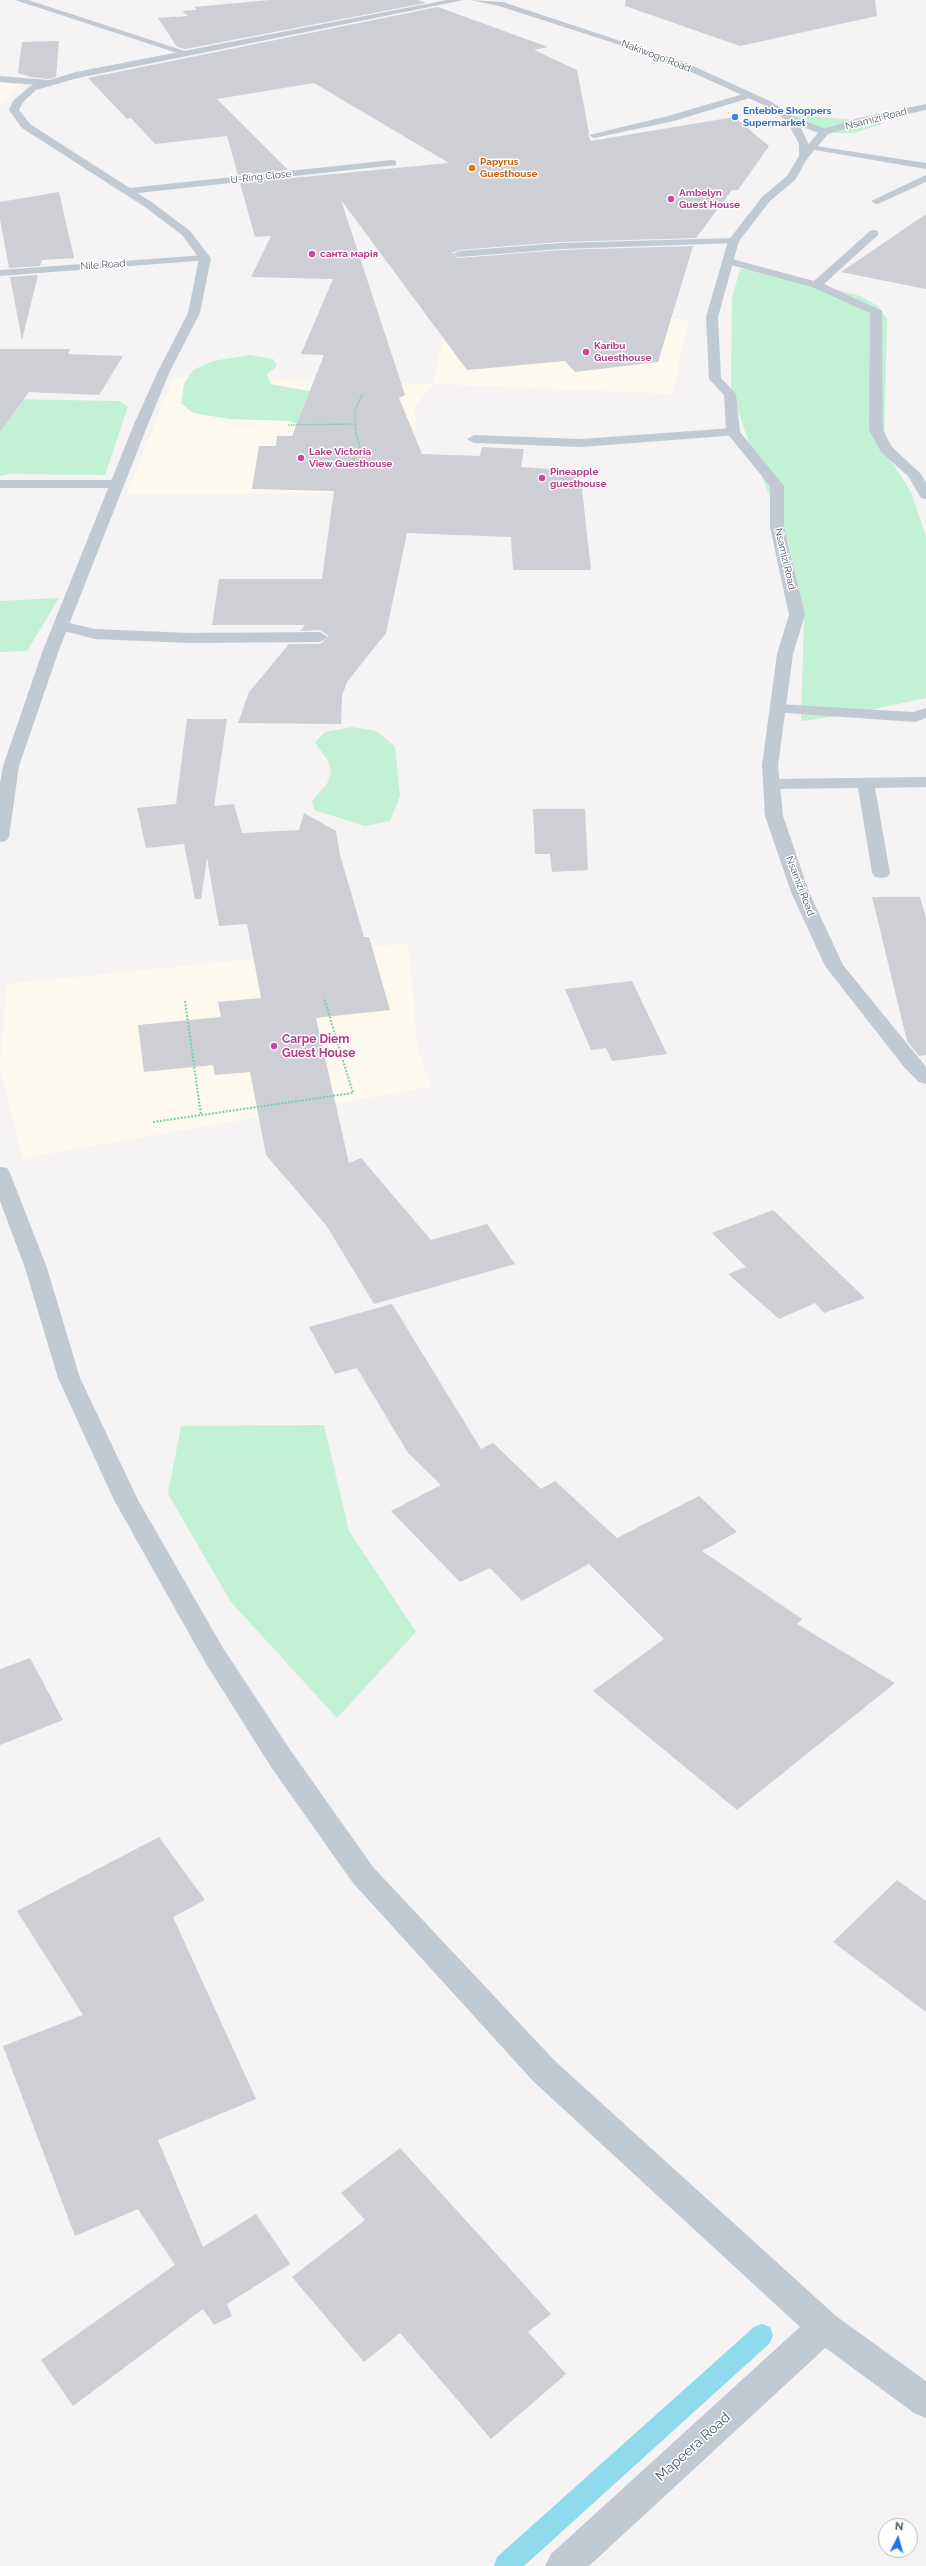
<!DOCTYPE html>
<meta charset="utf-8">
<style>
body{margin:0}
#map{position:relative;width:926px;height:2566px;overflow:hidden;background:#f5f3f3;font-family:Raleway,sans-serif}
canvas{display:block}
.north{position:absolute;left:878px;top:2518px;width:40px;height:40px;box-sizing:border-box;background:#fff;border:1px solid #b7bbc0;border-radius:50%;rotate:6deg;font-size:11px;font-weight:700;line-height:16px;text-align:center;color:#4a5661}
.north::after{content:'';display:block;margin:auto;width:14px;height:18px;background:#1a73e8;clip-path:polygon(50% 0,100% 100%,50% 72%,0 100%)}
</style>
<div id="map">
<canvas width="926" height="2566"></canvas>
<div class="north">N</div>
</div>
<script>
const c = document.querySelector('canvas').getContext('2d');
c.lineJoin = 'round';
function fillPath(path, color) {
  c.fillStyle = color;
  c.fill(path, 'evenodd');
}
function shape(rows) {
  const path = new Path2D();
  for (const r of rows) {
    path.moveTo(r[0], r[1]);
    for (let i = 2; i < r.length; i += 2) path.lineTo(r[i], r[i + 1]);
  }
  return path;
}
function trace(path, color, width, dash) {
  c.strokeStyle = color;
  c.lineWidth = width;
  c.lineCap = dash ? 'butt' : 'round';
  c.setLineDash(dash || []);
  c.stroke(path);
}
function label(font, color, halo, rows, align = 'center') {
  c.font = font + ' Raleway,sans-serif';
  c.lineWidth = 3;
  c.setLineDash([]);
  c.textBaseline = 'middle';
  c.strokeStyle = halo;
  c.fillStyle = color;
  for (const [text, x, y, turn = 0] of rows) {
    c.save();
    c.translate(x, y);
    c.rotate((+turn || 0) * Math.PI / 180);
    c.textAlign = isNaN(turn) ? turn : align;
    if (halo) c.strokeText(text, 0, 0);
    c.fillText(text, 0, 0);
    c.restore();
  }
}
const commercial = shape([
 [0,82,19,84,4,103,0,103],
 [451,301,689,320,672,394,433,384,415,407,415,493,127,494,174,377,433,384],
 [408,943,418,1050,431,1087,23,1158,0,1066,7,984]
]);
const green = shape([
 [784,111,812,116,883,123,855,133,836,133,806,125],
 [740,269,756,269,860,296,878,306,887,319,884,450,911,492,926,536,926,698,846,715,801,721,804,622,789,543,754,458,731,389,732,298],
 [249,355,273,359,277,366,267,374,271,384,315,392,317,431,290,421,230,419,193,413,181,403,184,384,193,370,213,361],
 [0,399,119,401,128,406,105,475,10,474,0,476],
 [59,598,27,651,0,652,0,601],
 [352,727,376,731,395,746,400,796,390,821,365,826,314,810,312,801,327,784,331,771,328,761,315,742,325,732],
 [324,1425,349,1531,416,1632,337,1718,231,1602,168,1494,181,1426]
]);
const stream = shape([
 [762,2324,770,2327,773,2335,770,2343,524,2566,494,2566,497,2557,754,2327,762,2324]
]);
const building = shape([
 [270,0,418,0,426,3,185,49,177,47,158,18,188,16,182,11,197,10,194,7],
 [626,0,875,0,877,16,740,46,625,6],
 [438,7,548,47,534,50,577,70,589,133,588,135,591,141,734,117,769,146,738,190,732,190,696,238,560,242,459,250,452,253,459,258,560,250,693,246,658,362,575,372,565,361,467,370,341,200,405,395,399,398,422,454,480,456,482,447,524,449,521,467,580,471,591,570,513,570,511,537,407,533,386,633,347,682,342,696,341,724,238,723,249,692,289,644,320,644,329,636,320,630,300,631,305,625,212,625,219,579,322,579,334,491,252,489,259,446,276,446,277,436,292,436,324,355,301,354,333,279,251,277,271,236,255,237,240,183,449,163,314,83,217,99,288,170,238,175,227,136,155,144,131,118,127,119,88,78],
 [59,41,56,77,49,79,31,77,18,73,22,42],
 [59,192,74,258,42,260,40,266,9,268,0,219,0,202],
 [926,214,926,289,841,272],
 [38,275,22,340,10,277],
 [0,349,70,349,68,354,123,356,99,395,29,392,0,432],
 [187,719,227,719,214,806,234,804,242,833,299,830,304,813,336,831,340,855,364,937,369,937,390,1010,316,1018,349,1163,361,1158,431,1240,487,1224,515,1264,374,1304,326,1225,266,1155,250,1072,215,1075,213,1065,144,1072,138,1025,221,1017,218,1002,261,998,247,924,219,926,207,858,201,899,195,899,184,844,146,848,137,808,176,804],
 [533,809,585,809,588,870,552,872,550,854,535,854],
 [872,897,920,897,926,918,926,1055,919,1056,907,1041],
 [632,981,667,1054,612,1061,606,1048,591,1050,565,989],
 [773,1210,865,1298,824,1313,815,1303,779,1319,728,1274,746,1267,712,1233],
 [392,1304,481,1449,493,1443,541,1489,555,1481,617,1538,699,1496,737,1532,702,1551,802,1619,797,1624,895,1683,737,1810,593,1691,664,1639,589,1564,522,1601,490,1568,460,1582,391,1511,441,1485,408,1453,357,1368,335,1374,309,1327],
 [30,1658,63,1720,0,1745,0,1669],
 [159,1837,205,1900,173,1917,256,2099,158,2140,203,2247,256,2214,290,2264,227,2304,232,2316,214,2325,203,2309,73,2406,41,2360,175,2265,138,2209,75,2236,3,2046,83,2015,17,1911],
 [897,1880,926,1901,926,2012,833,1942],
 [400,2148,551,2314,528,2332,566,2374,491,2439,400,2333,364,2362,292,2277,365,2220,341,2193]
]);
const pathFar1 = shape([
 [288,425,355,424],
 [355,467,354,458,363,450,360,448,356,433,355,411,362,394]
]);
const path = shape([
 [185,1001,201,1115],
 [153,1122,353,1093,324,998]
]);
const service = shape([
 [0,76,48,80,53,83,48,86,0,82,0,76],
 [750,92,753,93,753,97,674,121,594,138,589,135,668,116,750,92],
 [733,428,740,432,738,435,581,447,474,443,467,439,474,435,581,439,733,428],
 [61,621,95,629,190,633,320,632,328,637,320,642,190,643,95,639,56,629,53,626,61,621],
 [926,777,926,787,875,788,890,873,887,877,881,878,875,877,872,873,858,788,772,789,764,784,772,779,926,777]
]);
const minor = shape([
 [15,0,28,0,191,53,183,55,15,0],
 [470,0,503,2,684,62,770,101,795,117,828,130,828,134,824,135,800,126,809,145,926,163,926,169,809,149,807,160,799,160,799,144,787,121,764,105,678,66,614,43,499,6,470,0],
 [392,160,396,161,396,165,129,194,124,191,129,188,392,160],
 [926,175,926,182,880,203,876,204,871,201,926,175],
 [874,230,878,231,878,235,824,284,882,311,883,430,892,447,921,474,926,483,926,499,921,498,908,476,881,452,869,430,870,313,812,287,724,263,722,261,728,258,814,281,870,231,874,230],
 [734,238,740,241,738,243,560,249,459,257,453,254,459,251,560,243,734,238],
 [205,255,209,256,209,260,0,276,0,270,205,255],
 [0,480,116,480,123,484,116,488,0,488,0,480],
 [778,704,913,712,926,708,926,718,915,722,772,712,770,709,772,706,778,704],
 [824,2311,836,2316,840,2327,836,2338,589,2566,545,2566,551,2554,812,2316,824,2311]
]);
const tertiary = shape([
 [447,0,464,0,78,78,36,90,23,102,19,110,30,124,153,203,190,231,211,258,200,313,170,371,148,424,59,650,19,766,9,837,6,841,0,842,0,783,3,766,43,650,134,424,158,371,188,313,199,258,182,235,145,207,22,128,9,110,13,101,30,86,76,72,447,0],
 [926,104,926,110,861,124,828,134,807,159,795,180,770,201,739,241,718,317,721,378,736,394,740,432,784,486,784,527,805,615,793,654,778,765,783,816,809,892,843,965,926,1067,926,1084,919,1082,904,1067,825,966,791,892,765,816,762,765,777,654,789,615,770,527,770,486,726,432,724,395,709,379,706,317,728,241,762,197,787,176,799,156,820,130,859,118,926,104],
 [0,1167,7,1168,10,1173,47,1268,80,1378,138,1500,223,1648,291,1751,373,1867,555,2061,836,2316,926,2381,926,2418,914,2413,812,2338,533,2081,353,1883,271,1767,205,1662,114,1500,58,1378,25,1268,0,1201,0,1167]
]);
const markers = [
 [735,117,4,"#3f7fe0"],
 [472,168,4,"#e8710a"],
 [671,199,4,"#d1479c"],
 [312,254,4,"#d1479c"],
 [586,352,4,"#d1479c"],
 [301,458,4,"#d1479c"],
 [542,478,4,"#d1479c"],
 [274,1046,4,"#d1479c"]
];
const farStreetnames = [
 ["Nakiwogo Road",656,56,21],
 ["Nsamizi Road",876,119,-14],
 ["U-Ring Close",261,177,-6],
 ["Nile Road",103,265,-4],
 ["Nsamizi Road",785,559,77],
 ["Nsamizi Road",800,886,69]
];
const farShopnames = [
 ["Entebbe Shoppers",743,111],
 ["Supermarket",743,123]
];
const farFoodnames = [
 ["Papyrus",480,162],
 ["Guesthouse",480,174]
];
const farHotelnames = [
 ["Ambelyn",679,193],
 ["Guest House",679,205],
 ["санта марія",320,254],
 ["Karibu",594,346],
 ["Guesthouse",594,358],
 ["Lake Victoria",309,452],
 ["View Guesthouse",309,464],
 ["Pineapple",550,472],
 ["guesthouse",550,484]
];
const hotelNames = [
 ["Carpe Diem",282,1039],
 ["Guest House",282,1053]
];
const nearStreetnames = [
 ["Mapeera Road",693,2447,-42]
];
fillPath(commercial, '#fdf9ef');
fillPath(green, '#c3f1d5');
fillPath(stream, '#90daee');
fillPath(building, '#cdcfd5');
trace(pathFar1, '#7ad0a6', 1.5, [1.5, 1]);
trace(path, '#7ad0a6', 2, [2, 1.5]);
fillPath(service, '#c1cad2');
fillPath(minor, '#c1cad2');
fillPath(tertiary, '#c1cad2');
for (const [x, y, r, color] of markers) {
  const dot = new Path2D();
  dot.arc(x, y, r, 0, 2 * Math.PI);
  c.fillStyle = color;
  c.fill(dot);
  trace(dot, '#fff', 1.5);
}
label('10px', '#4a5661', '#fff', farStreetnames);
label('bold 10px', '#366cbe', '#fff', farShopnames, 'left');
label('bold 10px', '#c56008', '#fff', farFoodnames, 'left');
label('bold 10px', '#b23c85', '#fff', farHotelnames, 'left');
label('bold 12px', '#b23c85', '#fff', hotelNames, 'left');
label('14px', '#4a5661', '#fff', nearStreetnames);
</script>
